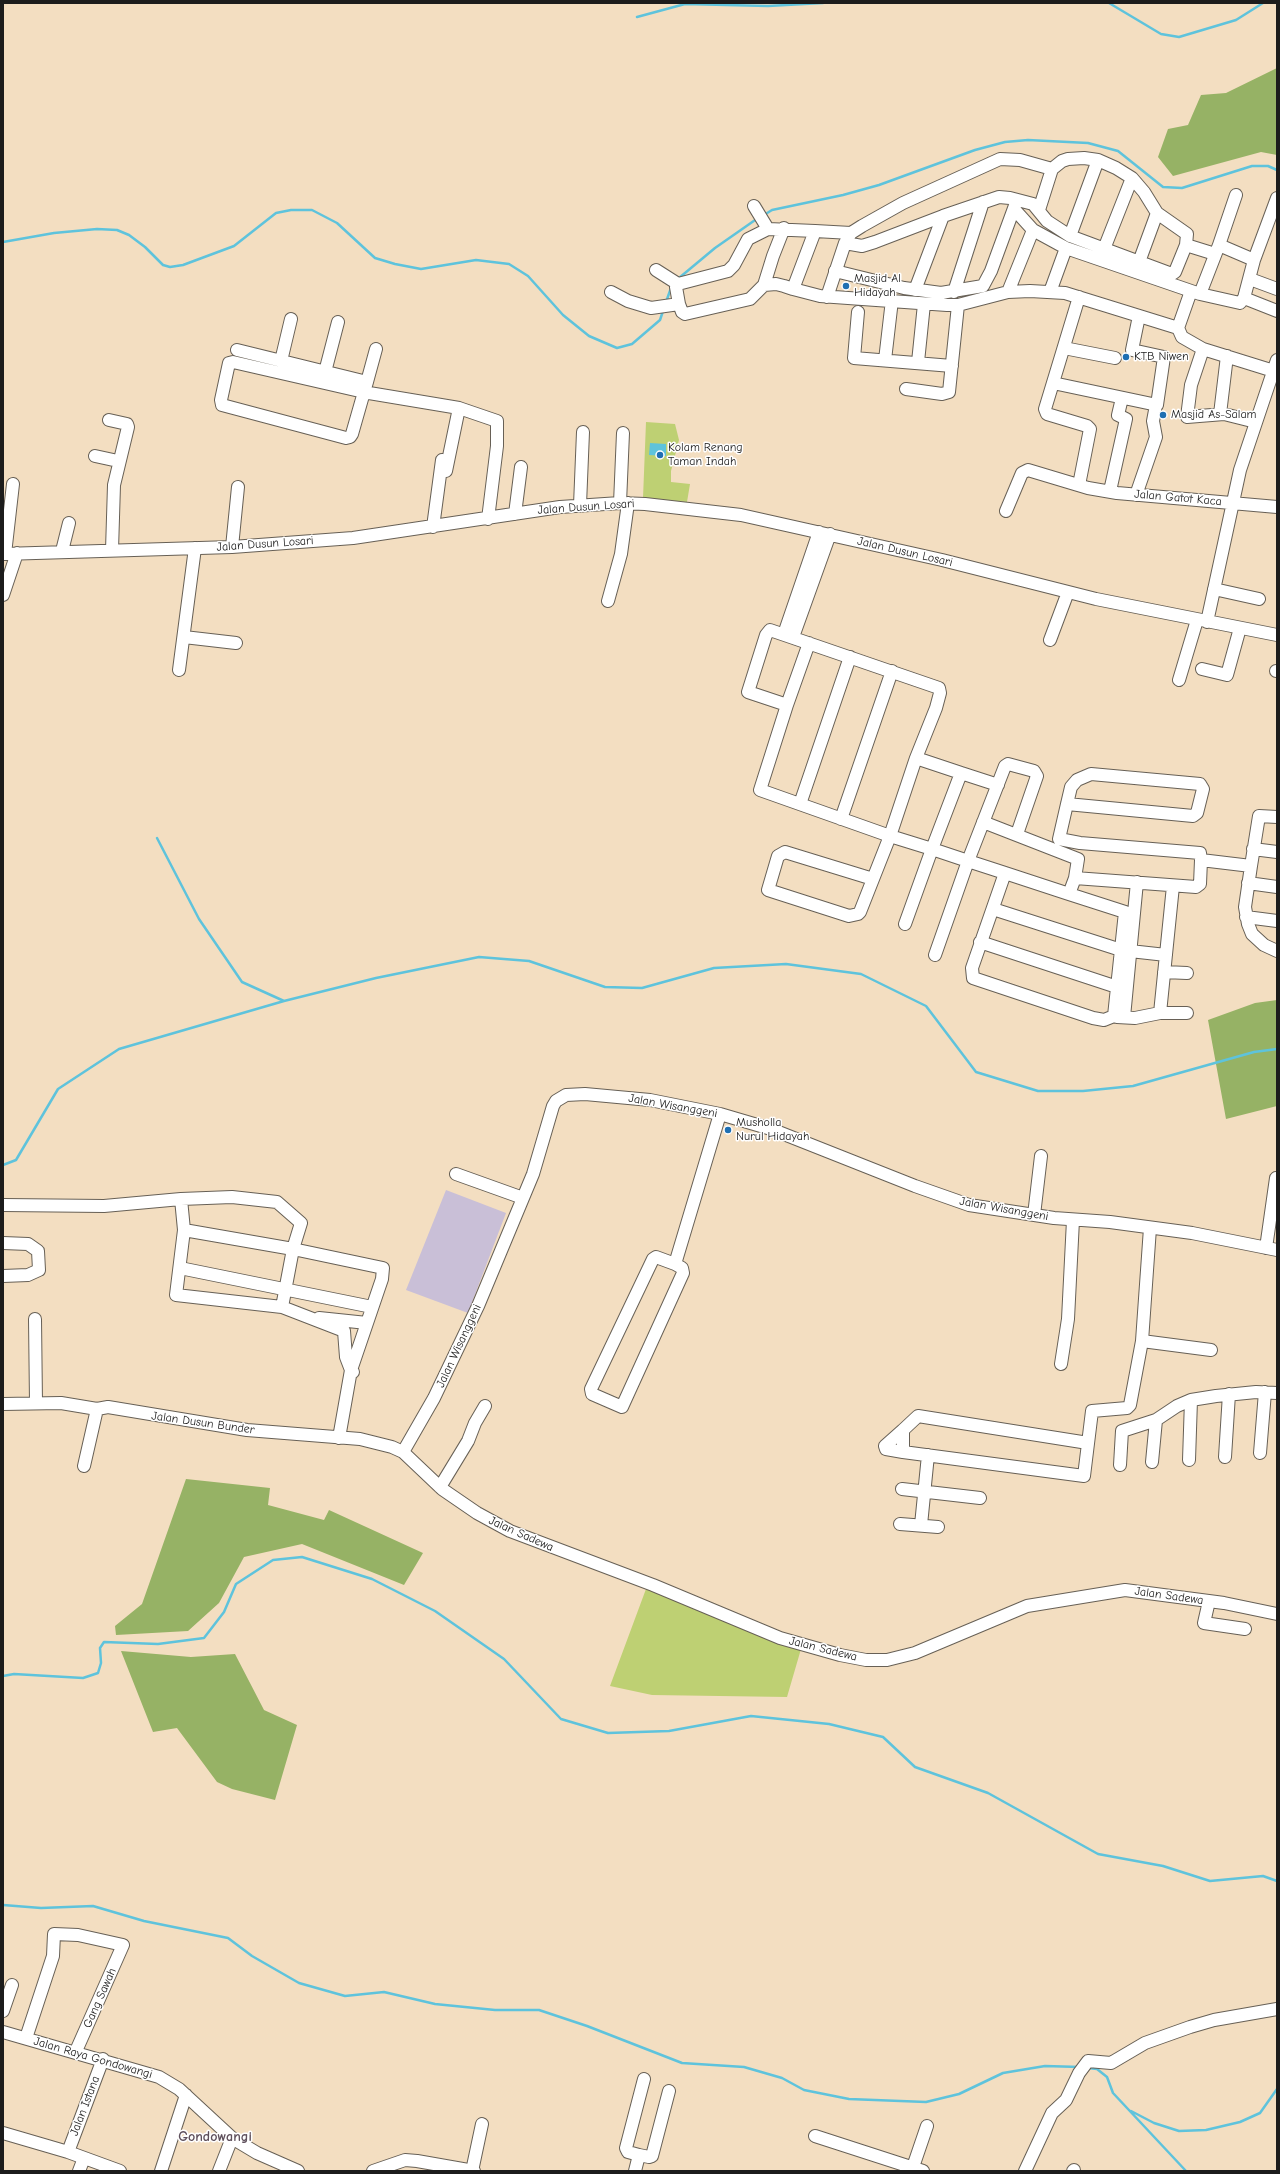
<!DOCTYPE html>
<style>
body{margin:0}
#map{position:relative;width:1280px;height:2174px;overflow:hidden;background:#f3dec1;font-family:"Comic Neue",sans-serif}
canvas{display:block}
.frame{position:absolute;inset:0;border:4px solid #1c1c1c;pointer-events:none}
</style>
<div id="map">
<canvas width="1280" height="2174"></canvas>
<div class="frame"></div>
</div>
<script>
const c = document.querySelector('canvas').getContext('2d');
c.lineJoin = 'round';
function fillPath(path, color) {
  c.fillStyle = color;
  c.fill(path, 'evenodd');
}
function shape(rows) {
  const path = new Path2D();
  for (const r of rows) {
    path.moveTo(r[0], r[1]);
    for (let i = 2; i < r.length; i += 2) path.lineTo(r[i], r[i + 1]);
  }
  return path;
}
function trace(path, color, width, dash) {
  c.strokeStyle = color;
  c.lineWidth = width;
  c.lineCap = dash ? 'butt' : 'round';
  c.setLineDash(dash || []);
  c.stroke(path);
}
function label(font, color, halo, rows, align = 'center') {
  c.font = font + ' "Comic Neue",sans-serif';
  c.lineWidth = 3;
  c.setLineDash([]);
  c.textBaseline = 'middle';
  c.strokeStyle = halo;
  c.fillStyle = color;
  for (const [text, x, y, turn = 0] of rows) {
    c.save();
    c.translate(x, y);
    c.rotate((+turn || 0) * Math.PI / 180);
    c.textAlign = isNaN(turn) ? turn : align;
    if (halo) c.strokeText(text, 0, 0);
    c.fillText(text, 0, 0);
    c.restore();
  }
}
const industrial = shape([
 [446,1190,506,1213,468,1313,406,1290]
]);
const green = shape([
 [646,422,675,424,679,440,671,471,671,482,690,484,687,502,643,498],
 [646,1589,738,1627,801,1649,787,1697,652,1695,610,1686]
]);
const forest = shape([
 [1277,68,1277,155,1261,152,1173,176,1158,157,1168,129,1188,125,1201,95,1226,93],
 [1277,1000,1277,1106,1226,1119,1208,1020,1255,1003],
 [186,1479,270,1488,268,1505,324,1520,329,1510,423,1553,404,1585,302,1544,244,1557,219,1603,188,1631,116,1635,115,1626,142,1604],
 [121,1651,191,1657,235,1654,264,1710,297,1725,275,1800,232,1789,217,1782,177,1728,153,1732]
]);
const water = shape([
 [650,443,666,444,666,456,649,455]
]);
const stream = shape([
 [1109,3,1161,34,1179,37,1236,20,1263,3],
 [637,17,685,4,768,6,823,3],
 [764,215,772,210,843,195,879,185,975,150,1005,142,1028,140,1088,143,1118,151,1163,187,1182,188,1252,166,1268,166,1277,170],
 [3,242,54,233,97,229,117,230,129,235,145,247,163,265,170,267,183,265,234,246,276,213,291,210,312,210,337,223,375,258,395,264,421,269,476,260,509,264,528,276,563,315,589,336,617,348,632,344,660,320,663,311],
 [679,278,715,248,758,218],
 [666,302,671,288],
 [157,838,199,919,242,982,284,1001,376,978,479,957,529,961,605,987,642,988,714,968,786,964,861,974,926,1006,976,1072,1038,1091,1083,1091,1133,1086,1254,1052,1277,1049],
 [3,1165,16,1160,58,1089,119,1049,284,1001],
 [3,1676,14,1674,83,1678,98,1673,101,1663,100,1648,104,1642,158,1644,204,1638,224,1612,236,1584,273,1560,302,1557,372,1579,435,1611,504,1659,561,1719,608,1733,669,1731,751,1716,829,1724,883,1737,915,1767,988,1793,1098,1854,1163,1866,1210,1881,1263,1876,1277,1881],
 [3,1905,41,1908,93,1906,144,1921,228,1938,252,1956,299,1983,345,1996,384,1992,435,2004,495,2010,539,2010,587,2026,682,2063,744,2067,782,2078,804,2090,849,2099,926,2102,959,2094,1003,2073,1045,2066,1080,2067],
 [1088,2068,1097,2069,1107,2077,1113,2093,1186,2171],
 [1131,2111,1154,2123,1179,2131,1206,2130,1240,2122,1260,2113,1277,2089]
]);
const minor = shape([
 [754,206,768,229],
 [1014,209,1033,230],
 [1039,210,1052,169,1062,161,1068,159,1084,158,1098,160,1116,168,1132,178,1144,192,1157,213,1187,234,1186,245],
 [815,231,851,233],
 [1070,236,1098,160],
 [845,243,862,246,875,242,943,216,999,197,1010,198,1033,204,1047,221,1070,236,1172,274,1175,272,1186,245,1215,254],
 [1219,245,1236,195],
 [1104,249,1132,178],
 [1139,262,1157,213],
 [656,270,678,284],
 [835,271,904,288,941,293,983,286,991,271,1017,200],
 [1250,279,1277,289],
 [764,285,773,256,784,228],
 [793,289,815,231,768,229,748,239,734,265,728,271,678,284,676,287,679,304,682,312,685,314,750,299,764,285,776,284,784,286,793,289,820,296,947,305,958,305,1008,292,1030,291,1065,293,1178,328,1182,337,1203,349,1277,372],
 [915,290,943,216],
 [611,292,628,301,651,308,679,304],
 [954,292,983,202],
 [1008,292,1033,230,1066,248,1200,294,1240,303,1244,298,1254,260,1277,198],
 [1050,292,1066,248],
 [1200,294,1219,245,1254,260],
 [827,297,845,243,851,233,862,226,903,203,1000,159,1020,160,1052,169],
 [1244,298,1277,311],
 [858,312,854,358,952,366],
 [1178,328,1191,291],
 [1064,348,1115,358],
 [1203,349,1191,385,1187,417,1224,414,1256,422],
 [237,350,367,382,364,392,352,434,350,437,346,438,222,405,221,400,229,363,233,362,364,392,369,393,459,408],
 [885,360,892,300],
 [281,361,291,319],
 [918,362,924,304],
 [325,372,338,322],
 [367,382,376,349],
 [1053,383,1157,405,1164,357,1132,350,1139,316],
 [906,389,942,394,949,392,958,305],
 [1220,414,1227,356],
 [109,420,127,424,128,427,114,485,112,550],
 [95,456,118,461],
 [446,471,459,408,497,421,497,446,488,519],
 [1079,485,1090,429,1087,426,1047,414,1045,409,1079,297],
 [1110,491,1126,419,1118,415,1122,398],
 [1136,495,1156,437,1153,421,1156,405],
 [620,503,623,433],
 [580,505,583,432],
 [1006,511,1022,473,1028,470,1088,488,1117,493,1277,507],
 [515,514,521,467],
 [433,527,442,460],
 [232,547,238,487],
 [62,551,69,523],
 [3,554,232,547,353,538,560,507,620,503,645,504,741,515,942,560,1096,599,1277,635],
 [5,554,13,484],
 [1214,589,1259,599],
 [3,595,17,553],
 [608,601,621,554,628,503],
 [1207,622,1240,470,1277,360],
 [784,634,819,532],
 [184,637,236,643],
 [793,637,830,534],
 [1050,640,1068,592],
 [1202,669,1227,675,1240,628],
 [179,670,195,548],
 [1276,671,1277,671],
 [1179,680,1197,620],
 [787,705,809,643],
 [961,773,998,785],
 [800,804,850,657],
 [1067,804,1193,816,1197,813,1203,789,1200,784,1091,774,1077,780,1071,787,1067,804,1059,839,1080,843,1200,853,1201,860,1200,884,1196,887,1075,878],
 [841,819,892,671],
 [983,822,1078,859,1075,878,1069,894],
 [1253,849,1277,852],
 [1201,860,1251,866,1259,816,1277,817],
 [1251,866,1245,907,1248,924,1252,934,1264,945,1277,951],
 [873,879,785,852,778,856,768,890,849,916,858,914,860,912,890,836,916,758],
 [1248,883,1277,887],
 [993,909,1121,950],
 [1246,917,1277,921],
 [905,924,932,849,961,773,916,758,936,708,940,693,939,688,770,630,766,635,748,692,787,705,760,790,890,836,932,849,968,861,1005,873,1069,894,1125,912,1114,1016,1104,1020,1093,1018,973,978,972,968,1005,873],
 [980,942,1117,987],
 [1130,951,1166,955],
 [935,955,968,861,1005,766,1008,764,1034,771,1037,776,1017,834],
 [1164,972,1187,973],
 [1160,1013,1173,886],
 [1117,1017,1135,1018,1160,1013,1187,1013],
 [1124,1017,1137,882],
 [456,1174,523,1198],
 [3,1205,104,1206,181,1199],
 [1034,1215,1041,1156],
 [1150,1228,1142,1341,1211,1350],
 [184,1230,293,1249,383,1268,382,1279,351,1370,353,1372],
 [3,1243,28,1244,38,1251,39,1270,28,1275,3,1276],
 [1266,1248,1276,1178],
 [675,1264,682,1268,683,1273,622,1407,592,1394,591,1389,653,1259,656,1257,675,1264,720,1114],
 [180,1268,372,1307],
 [282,1307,293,1249,301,1223,277,1202,232,1197,181,1199,184,1230,176,1295,282,1307,344,1331,346,1357,351,1370,339,1438],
 [319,1318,367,1323],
 [35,1319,36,1403],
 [1061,1364,1068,1319,1073,1220],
 [3,1404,61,1403,97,1409,108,1407,247,1430,360,1439,392,1447,403,1452,442,1489,477,1513,510,1531,653,1585,780,1638,840,1655,866,1660,887,1660,915,1653,1027,1606,1125,1590,1224,1603,1277,1614],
 [1088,1443,918,1416,903,1430,903,1452,1084,1476,1092,1411,1127,1408,1130,1405,1142,1341],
 [403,1452,434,1398,478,1306,533,1174,553,1106,556,1101,566,1095,585,1094,650,1100,720,1114,771,1129,915,1186,969,1205,1054,1218,1110,1222,1192,1233,1277,1250],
 [903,1452,886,1449,885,1446,903,1430],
 [1260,1453,1265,1392],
 [1225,1457,1229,1394],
 [1189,1460,1191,1400],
 [1152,1462,1156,1420],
 [1120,1465,1122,1431,1156,1420,1177,1406,1191,1400,1216,1396,1256,1392,1277,1393],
 [84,1466,97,1409],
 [440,1487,468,1441,475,1423,485,1406],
 [902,1489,980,1498],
 [900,1524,938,1527],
 [921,1525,928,1455],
 [1209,1601,1204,1623,1245,1629],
 [3,2011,12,1985],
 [3,2032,159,2077,179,2089,232,2138,257,2153,298,2171],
 [26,2038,53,1956,54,1934,78,1935,123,1945,76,2051],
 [3,2133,68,2152,120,2171],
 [815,2136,923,2171],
 [68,2152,103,2059],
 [639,2155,649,2157,652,2156,669,2091],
 [913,2167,927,2126],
 [79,2171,84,2158],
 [161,2171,186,2095],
 [219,2171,232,2138],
 [373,2171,405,2160,417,2161,474,2171],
 [472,2171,482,2124],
 [635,2171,639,2155,628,2152,626,2148,644,2079],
 [1025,2171,1052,2113,1066,2100,1079,2073,1088,2061,1111,2063,1145,2043,1190,2027,1214,2020,1277,2009],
 [1073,2171,1074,2170]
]);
const markers = [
 [846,286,4,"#1f6fb2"],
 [1126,357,4,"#1f6fb2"],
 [1163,415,4,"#1f6fb2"],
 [660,455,4,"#1f6fb2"],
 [728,1130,4,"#1f6fb2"]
];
const poiNames = [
 ["Masjid Al",854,279],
 ["Hidayah",854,293],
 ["KTB Niwen",1134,357],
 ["Masjid As-Salam",1171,415],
 ["Kolam Renang",668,448],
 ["Taman Indah",668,462],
 ["Musholla",736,1123],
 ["Nurul Hidayah",736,1137]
];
const streetNames = [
 ["Jalan Gatot Kaca",1178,498,5],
 ["Jalan Dusun Losari",586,507,-4],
 ["Jalan Dusun Losari",265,544,-4],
 ["Jalan Dusun Losari",905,552,13],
 ["Jalan Wisanggeni",673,1106,10],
 ["Jalan Wisanggeni",1004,1209,10],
 ["Jalan Wisanggeni",459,1346,-65],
 ["Jalan Dusun Bunder",203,1423,8],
 ["Jalan Sadewa",521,1534,24],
 ["Jalan Sadewa",1169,1596,8],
 ["Jalan Sadewa",823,1649,14],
 ["Gang Sawah",100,1998,-66],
 ["Jalan Raya Gondowangi",93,2058,16],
 ["Jalan Istana",85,2106,-69]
];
const quarterNames = [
 ["Gondowangi",215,2137]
];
fillPath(industrial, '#c9bfd7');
fillPath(green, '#bed073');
fillPath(forest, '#96b265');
fillPath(water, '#5ec3dc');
trace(stream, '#5ec3dc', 2.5);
trace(minor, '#676056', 14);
trace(minor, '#fff', 12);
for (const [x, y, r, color] of markers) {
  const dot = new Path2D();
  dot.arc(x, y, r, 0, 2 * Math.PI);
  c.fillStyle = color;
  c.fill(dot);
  trace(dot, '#fff', 1.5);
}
label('12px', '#1c1c1c', '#fff', poiNames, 'left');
label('12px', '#1c1c1c', '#fff', streetNames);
label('bold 14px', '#5f505c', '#fff', quarterNames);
</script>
